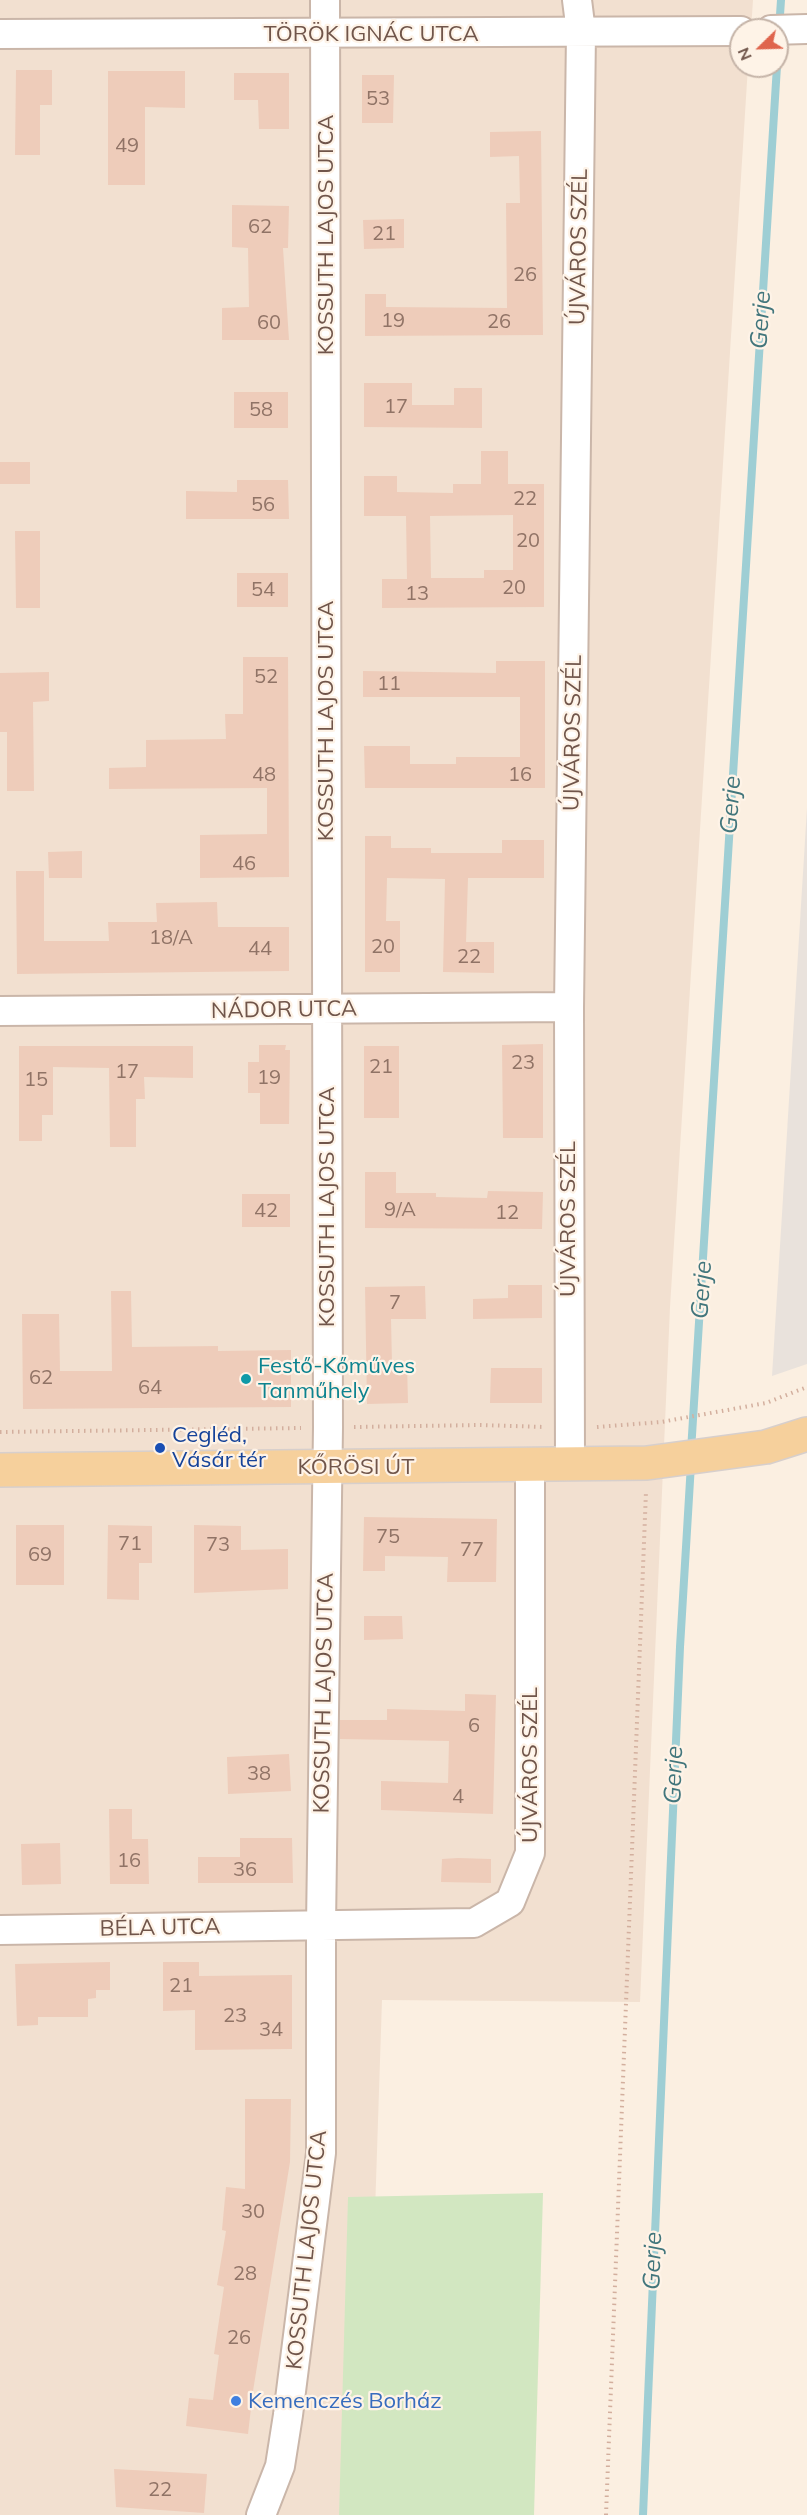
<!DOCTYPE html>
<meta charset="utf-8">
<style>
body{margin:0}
#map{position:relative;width:807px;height:2515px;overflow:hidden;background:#fbefe1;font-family:Mulish,sans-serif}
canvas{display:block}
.north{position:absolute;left:729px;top:18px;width:60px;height:60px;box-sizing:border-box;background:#fef3e7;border:2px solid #c5b4a8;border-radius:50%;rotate:247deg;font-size:16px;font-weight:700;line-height:24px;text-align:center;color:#70554a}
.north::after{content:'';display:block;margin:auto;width:21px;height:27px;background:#df644c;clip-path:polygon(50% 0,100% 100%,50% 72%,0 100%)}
</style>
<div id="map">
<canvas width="807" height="2515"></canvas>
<div class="north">N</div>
</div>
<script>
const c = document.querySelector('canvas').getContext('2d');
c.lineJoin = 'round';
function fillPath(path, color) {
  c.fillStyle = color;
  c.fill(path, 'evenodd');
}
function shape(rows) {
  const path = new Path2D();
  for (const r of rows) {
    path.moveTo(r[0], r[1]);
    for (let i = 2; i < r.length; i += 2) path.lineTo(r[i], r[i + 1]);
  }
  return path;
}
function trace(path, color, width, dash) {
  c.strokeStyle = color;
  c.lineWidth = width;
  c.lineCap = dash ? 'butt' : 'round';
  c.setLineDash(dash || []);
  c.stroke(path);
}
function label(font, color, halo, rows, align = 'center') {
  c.font = font + ' Mulish,sans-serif';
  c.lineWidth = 4.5;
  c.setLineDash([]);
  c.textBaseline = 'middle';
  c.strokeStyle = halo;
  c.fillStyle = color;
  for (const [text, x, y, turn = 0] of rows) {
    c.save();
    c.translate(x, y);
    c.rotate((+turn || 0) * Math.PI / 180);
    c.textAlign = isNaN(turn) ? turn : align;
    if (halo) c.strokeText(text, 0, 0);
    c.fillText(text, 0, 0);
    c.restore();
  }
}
const residential = shape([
 [0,0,753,0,751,30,741,30,741,66,748,66,670,1307,640,2002,382,2000,365,2515,0,2515]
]);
const industrial = shape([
 [807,808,807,1364,772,1376]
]);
const green = shape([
 [543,2193,534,2515,339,2515,348,2197]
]);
const stream = shape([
 [777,60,781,0],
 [691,1451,777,66],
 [643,2515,680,1647,691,1464]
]);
const building = shape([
 [16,70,52,70,52,105,40,105,40,155,15,155],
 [108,71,185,71,185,108,145,107,145,185,108,185],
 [234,73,289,73,289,129,259,129,258,100,234,100],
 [362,75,394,75,393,123,362,123],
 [541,131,543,335,365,336,365,294,386,294,386,307,507,308,506,203,520,203,519,156,490,157,490,132],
 [232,205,289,206,288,248,283,248,289,340,222,340,222,308,249,307,248,248,232,247],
 [404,219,404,248,364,249,363,220],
 [364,383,412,383,412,405,454,405,454,388,482,388,482,428,364,427],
 [234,392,288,392,288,428,234,428],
 [481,451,508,451,508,484,544,484,544,607,382,608,382,579,407,579,406,516,364,516,364,476,397,476,397,492,453,493,453,484,481,484],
 [513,515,513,570,484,570,484,578,431,578,430,516],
 [0,462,30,462,30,484,0,484],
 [237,480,288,480,289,519,186,519,186,491,237,492],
 [15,531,40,531,40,608,16,608],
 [237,573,288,573,288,607,237,607],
 [243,657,288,657,289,877,200,878,200,835,267,834,267,788,109,789,109,768,146,767,146,740,226,739,225,714,243,714],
 [496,661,545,661,545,788,365,788,364,746,410,746,410,764,456,764,456,757,520,757,520,697,363,697,363,671,496,673],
 [49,672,49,701,33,702,34,791,7,791,7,732,0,732,0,673],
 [365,836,391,836,391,848,431,848,431,853,502,853,502,840,544,840,544,878,468,878,466,942,494,942,494,973,443,972,445,879,387,878,386,921,400,921,400,972,365,972],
 [82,851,82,878,49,878,48,852],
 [16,871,44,871,44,941,109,941,108,922,157,922,156,903,217,902,218,927,289,927,289,971,17,974],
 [543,1044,543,1138,503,1138,502,1045],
 [259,1045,286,1045,285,1050,290,1050,289,1124,260,1124,260,1093,248,1093,248,1062,259,1062],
 [19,1046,193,1046,193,1078,144,1077,145,1099,136,1099,136,1147,110,1147,109,1068,53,1067,53,1115,42,1115,42,1141,19,1141],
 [364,1046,399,1046,399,1118,364,1118],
 [365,1172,396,1172,396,1193,436,1193,436,1197,487,1198,488,1191,543,1192,542,1229,365,1228],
 [242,1194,290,1194,290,1227,242,1227],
 [508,1285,542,1285,542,1318,473,1319,473,1299,508,1298],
 [425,1286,426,1319,391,1319,392,1364,407,1364,408,1403,367,1404,365,1287],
 [111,1291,131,1291,132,1347,218,1346,218,1351,291,1350,291,1407,23,1409,22,1314,59,1314,60,1371,112,1371],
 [491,1368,542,1368,542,1403,490,1403],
 [364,1517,497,1519,496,1582,447,1582,448,1557,385,1556,385,1571,363,1571],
 [16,1525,64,1525,64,1585,16,1585],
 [108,1525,152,1526,152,1563,139,1563,139,1600,107,1599],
 [194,1525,241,1526,241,1550,288,1549,288,1589,194,1593],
 [364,1616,402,1616,403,1639,364,1640],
 [465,1694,496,1695,493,1814,381,1810,381,1781,448,1783,449,1741,340,1739,340,1720,387,1720,387,1709,465,1711],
 [289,1754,291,1791,228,1794,227,1757],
 [109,1809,132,1809,132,1839,148,1839,149,1884,110,1884],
 [240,1838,292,1838,293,1883,198,1883,198,1857,240,1857],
 [60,1843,61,1884,22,1885,21,1844],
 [458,1858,491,1859,491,1883,441,1882,442,1859],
 [110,1962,110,1990,96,1990,96,1998,88,1999,88,2017,38,2017,38,2025,17,2026,15,1964],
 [163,1962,199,1962,199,1976,292,1975,292,2049,195,2050,195,2010,163,2011],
 [245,2099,291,2099,290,2162,253,2391,248,2434,186,2426,189,2398,213,2400,219,2355,214,2354,224,2287,217,2285,226,2231,222,2230,226,2187,245,2189],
 [114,2469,207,2474,204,2513,116,2507]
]);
const path = shape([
 [354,1427,480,1425,544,1427],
 [597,1427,661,1422,766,1403,807,1387],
 [0,1432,301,1428],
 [606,2515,646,1491]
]);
const street = shape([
 [771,30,807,29],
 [0,34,741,31],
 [0,1011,569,1007],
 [570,1465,569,1007,581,32,577,0],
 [0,1930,474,1923,510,1902,530,1853,530,1466],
 [261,2515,280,2466,288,2415,321,2153,321,1925,328,1427,325,0]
]);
const primary = shape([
 [0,1470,647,1463,766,1447,807,1434]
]);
const markers = [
 [246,1379,6,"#0f9aa8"],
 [160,1448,6,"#1a4fb4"],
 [236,2401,6,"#3f7fe0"]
];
const numberNames = [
 ["53",378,99],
 ["49",127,146],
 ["62",260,227],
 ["21",384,234],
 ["26",525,275],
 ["19",393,321],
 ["26",499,322],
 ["60",269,323],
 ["17",396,407],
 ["58",261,410],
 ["22",525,499],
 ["56",263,505],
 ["20",528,541],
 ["20",514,588],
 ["54",263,590],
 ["13",417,594],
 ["52",266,677],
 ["11",389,684],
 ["48",264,775],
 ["16",520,775],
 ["46",244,864],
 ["18/A",171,938],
 ["20",383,947],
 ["44",260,949],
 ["22",469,957],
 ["23",523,1063],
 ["21",381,1067],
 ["17",127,1072],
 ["19",269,1078],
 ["15",36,1080],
 ["9/A",400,1210],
 ["42",266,1211],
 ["12",507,1213],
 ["7",395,1303],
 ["62",41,1378],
 ["64",150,1388],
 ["75",388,1537],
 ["71",130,1544],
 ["73",218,1545],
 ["77",472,1550],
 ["69",40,1555],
 ["6",474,1726],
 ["38",259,1774],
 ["4",458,1797],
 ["16",129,1861],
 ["36",245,1870],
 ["21",181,1986],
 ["23",235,2016],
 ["34",271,2030],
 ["30",253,2212],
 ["28",245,2274],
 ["26",239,2338],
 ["22",160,2490]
];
const streetNames = [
 ["TÖRÖK IGNÁC UTCA",371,34],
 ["KOSSUTH LAJOS UTCA",326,235,-90],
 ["ÚJVÁROS SZÉL",579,247,-89],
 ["KOSSUTH LAJOS UTCA",326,721,-90],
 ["ÚJVÁROS SZÉL",573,733,-89],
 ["NÁDOR UTCA",284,1010,-1],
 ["KOSSUTH LAJOS UTCA",327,1207,-90],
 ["ÚJVÁROS SZÉL",568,1219,-90],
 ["KŐRÖSI ÚT",356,1467],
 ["KOSSUTH LAJOS UTCA",324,1693,-89],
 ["ÚJVÁROS SZÉL",530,1765,-90],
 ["BÉLA UTCA",160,1928,-1],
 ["KOSSUTH LAJOS UTCA",307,2250,-84]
];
const cultureNames = [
 ["Festő-Kőműves",258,1366],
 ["Tanműhely",258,1391]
];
const transitNames = [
 ["Cegléd,",172,1435],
 ["Vásár tér",172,1460]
];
const shopNames = [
 ["Kemenczés Borház",248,2401]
];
const waterNames = [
 ["Gerje",761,320,-86],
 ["Gerje",731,805,-86],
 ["Gerje",702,1290,-86],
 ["Gerje",674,1775,-88],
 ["Gerje",653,2261,-88]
];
fillPath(residential, '#f2e0d0');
fillPath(industrial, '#e9e2dc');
fillPath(green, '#d2e7c1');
trace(stream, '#9eced4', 8);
fillPath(building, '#eeccba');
trace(street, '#cab6a9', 32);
trace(primary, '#d7cfcc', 36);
trace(path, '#d3af9e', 4, [1.5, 4.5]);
trace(street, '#fff', 28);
trace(primary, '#f6d09c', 33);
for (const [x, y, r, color] of markers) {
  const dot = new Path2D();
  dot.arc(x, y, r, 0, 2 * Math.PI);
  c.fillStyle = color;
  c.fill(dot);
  trace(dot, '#fef3e7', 2);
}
label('20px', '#907366', null, numberNames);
label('22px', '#70554a', '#fef3e7', streetNames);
label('22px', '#0d838f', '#fef3e7', cultureNames, 'left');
label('22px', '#164399', '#fef3e7', transitNames, 'left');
label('22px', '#366cbe', '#fef3e7', shopNames, 'left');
label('italic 24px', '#42767c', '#fef3e7', waterNames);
</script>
